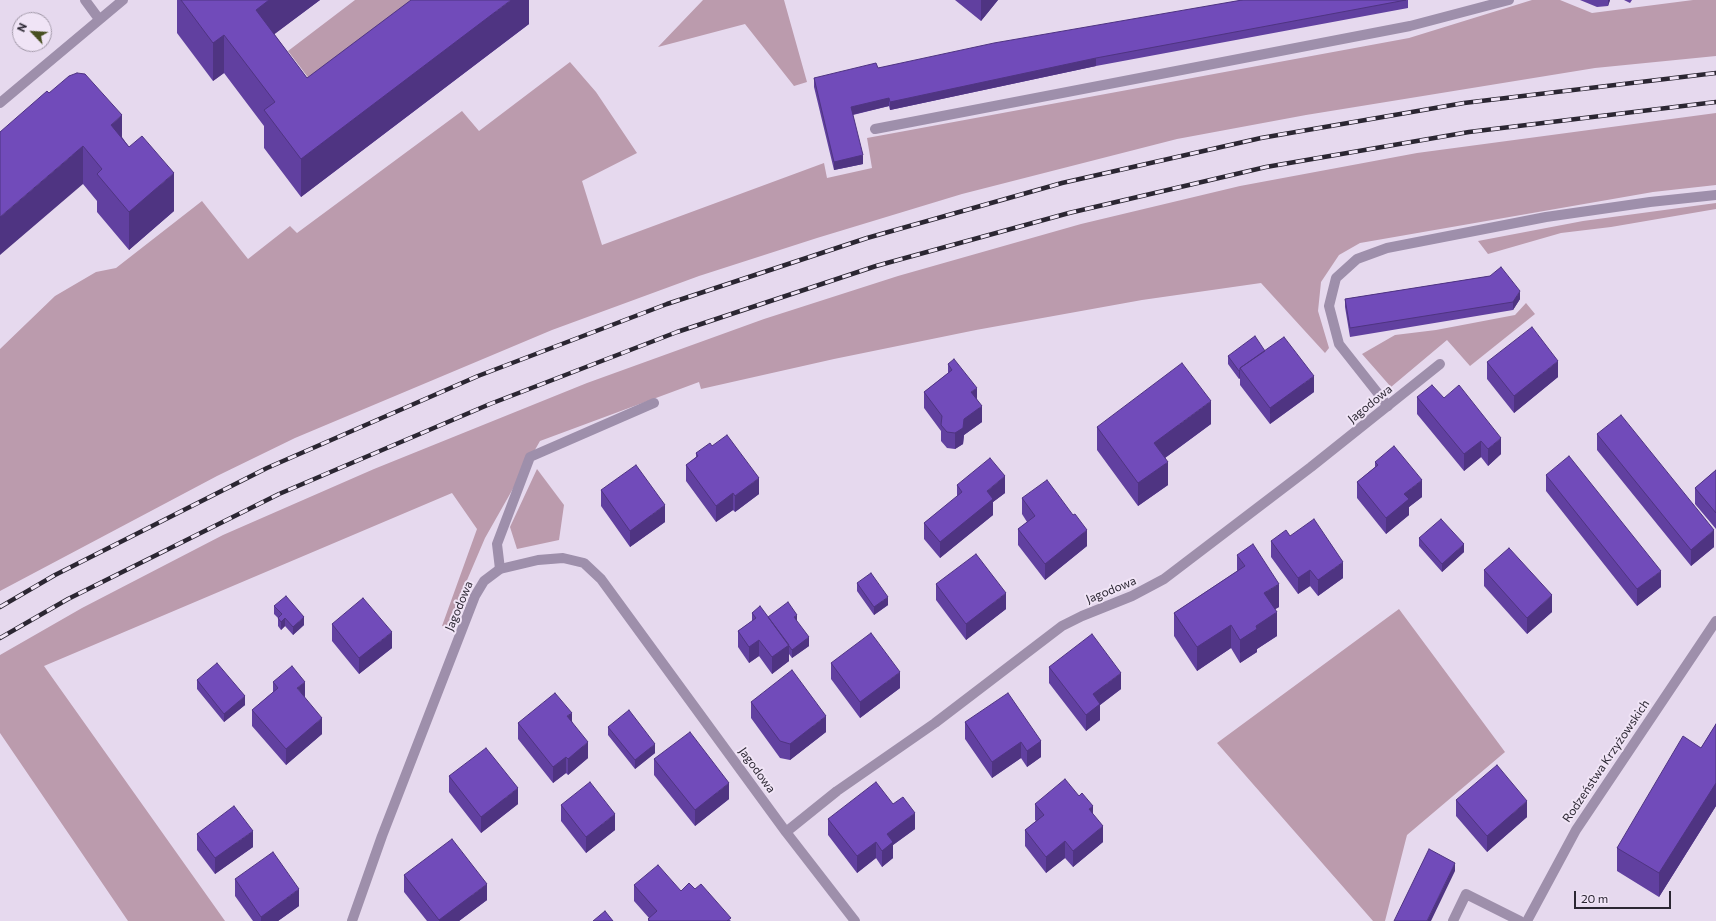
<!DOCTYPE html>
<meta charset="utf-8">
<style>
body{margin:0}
#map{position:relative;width:1716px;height:921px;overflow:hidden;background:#e6d9ee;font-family:Commissioner,sans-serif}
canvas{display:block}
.north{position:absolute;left:12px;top:12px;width:40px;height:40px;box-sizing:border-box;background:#f0e4f6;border:1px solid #a198a8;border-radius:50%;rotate:295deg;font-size:11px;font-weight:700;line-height:16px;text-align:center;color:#2b2632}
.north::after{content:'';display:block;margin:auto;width:14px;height:18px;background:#474f20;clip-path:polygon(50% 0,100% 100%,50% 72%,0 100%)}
.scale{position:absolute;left:1574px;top:891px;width:97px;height:18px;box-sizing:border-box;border:2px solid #2b2632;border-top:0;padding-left:5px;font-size:12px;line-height:14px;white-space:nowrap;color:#2b2632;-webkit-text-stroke:3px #f0e4f6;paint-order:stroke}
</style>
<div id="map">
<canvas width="1716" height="921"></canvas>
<div class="north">N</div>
<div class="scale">20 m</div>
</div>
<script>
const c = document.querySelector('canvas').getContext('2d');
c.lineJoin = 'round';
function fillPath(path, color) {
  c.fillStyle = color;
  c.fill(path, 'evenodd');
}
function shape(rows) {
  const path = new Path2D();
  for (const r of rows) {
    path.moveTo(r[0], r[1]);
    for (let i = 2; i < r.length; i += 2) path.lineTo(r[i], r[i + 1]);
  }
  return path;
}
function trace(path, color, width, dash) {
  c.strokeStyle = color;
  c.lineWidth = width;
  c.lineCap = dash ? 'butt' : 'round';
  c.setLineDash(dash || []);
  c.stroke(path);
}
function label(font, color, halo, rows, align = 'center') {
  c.font = font + ' Commissioner,sans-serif';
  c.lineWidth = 4;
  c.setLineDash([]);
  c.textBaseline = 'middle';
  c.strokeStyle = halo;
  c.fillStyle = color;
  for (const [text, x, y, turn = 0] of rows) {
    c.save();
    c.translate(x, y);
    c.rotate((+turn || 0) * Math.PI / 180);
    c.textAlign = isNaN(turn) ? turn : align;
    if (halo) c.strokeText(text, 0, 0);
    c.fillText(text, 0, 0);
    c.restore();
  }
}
const green = shape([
 [355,0,425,0,323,97,288,51],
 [703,0,784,0,807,82,794,86,745,24,658,47],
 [1532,0,1560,0,1592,13,1693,0,1716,0,1716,56,1595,68,1306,115,1177,139,962,194,817,238,699,276,552,330,295,438,217,476,0,591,0,349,55,296,96,272,116,268,202,201,248,259,290,226,297,233,462,111,479,131,570,62,596,92,637,153,582,181,602,245,824,163,827,178,872,168,867,138,1409,38],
 [1716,113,1716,185,1653,192,1360,243,1339,255,1321,282,1318,311,1329,348,1325,353,1261,283,1142,300,976,330,834,359,701,389,699,382,540,441,485,538,447,627,442,626,477,529,452,493,44,666,225,921,128,921,0,733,0,655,82,608,223,535,374,469,587,383,764,319,898,276,1081,224,1240,186,1417,153],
 [1716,203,1716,209,1611,227,1561,233,1488,254,1478,241,1583,221],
 [1526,303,1535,314,1470,366,1447,340,1391,387,1362,354,1395,335,1436,330,1515,315],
 [537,469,564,505,559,540,517,549,510,527],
 [1399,609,1505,752,1407,835,1385,921,1373,921,1217,743]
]);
const lane = shape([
 [875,129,1410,26,1509,0],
 [1388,406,1339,344,1329,306,1336,278,1357,259,1387,248,1546,217,1650,202,1716,195],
 [500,569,497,544,530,457,654,403],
 [1453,921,1466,894,1520,921]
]);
const street = shape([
 [85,0,99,19],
 [0,103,123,0],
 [786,832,837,791,935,723,1062,626,1082,616,1132,596,1164,579,1311,467,1440,364],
 [352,921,382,836,475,596,484,581,500,569,538,560,563,558,584,563,601,579,786,832,855,921],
 [1527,921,1576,830,1716,621]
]);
const rail = shape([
 [0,607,55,575,267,468,478,376,667,304,867,238,1062,183,1261,138,1464,103,1716,73],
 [0,638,68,599,279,494,490,404,677,332,876,266,1069,213,1266,167,1469,132,1716,102]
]);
const wall = shape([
 [177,0,320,0,274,34,307,78,529,0,529,24,301,197,264,148,264,126,224,73,213,81,177,33],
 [955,0,998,0,981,21],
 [1242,0,1408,0,1408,8,1096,66,890,110,889,106,853,115,863,164,834,170,814,87,814,78,878,68],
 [1580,0,1610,0,1608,6,1597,7],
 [1624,0,1632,0,1630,3],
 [49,93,122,137,174,211,129,250,97,212,97,201,83,184],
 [1490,276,1520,299,1513,310,1350,337,1345,307,1345,299],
 [1265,351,1314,392,1270,424,1240,385,1240,378,1239,379,1228,364,1228,356],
 [1487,362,1558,377,1514,413,1487,379],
 [948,364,977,399,982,422,964,435,963,444,955,449,947,448,941,441,941,431,924,408,924,392,948,373],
 [1417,397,1444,398,1501,454,1488,466,1481,457,1464,471,1417,414],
 [1211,424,1165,458,1168,485,1138,506,1097,450,1097,427],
 [1597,434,1714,547,1691,566,1597,450],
 [712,446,759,494,735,512,733,510,716,522,686,481,686,465,696,457,696,453],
 [1375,462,1422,497,1409,507,1409,515,1386,534,1357,498,1357,482,1375,467],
 [1716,470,1716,529,1695,504,1695,488],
 [1546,475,1661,587,1637,606,1546,491],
 [957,485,1005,493,993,502,993,515,940,558,924,539,924,523,957,497],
 [601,490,665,522,630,547,601,506],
 [1022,498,1073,515,1087,546,1045,580,1018,545,1018,529,1027,522,1022,514],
 [1290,536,1343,578,1318,596,1310,586,1298,594,1271,557,1271,541],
 [1419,538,1464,552,1442,572,1419,546],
 [1237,555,1279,607,1275,609,1277,636,1257,649,1257,652,1240,663,1231,648,1197,671,1174,636,1174,613,1237,571],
 [1484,570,1552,612,1527,634,1484,586],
 [857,583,888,605,874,615,857,591],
 [936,584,1006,609,966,640,936,600],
 [274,606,304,625,293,635,285,626,281,630,278,626,278,618,274,614],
 [752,613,768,617,797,622,809,646,792,658,789,654,789,661,772,674,759,656,749,663,738,647,738,631,752,621],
 [332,624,392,648,359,674,332,641],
 [831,663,900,688,860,718,831,679],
 [1049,667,1121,689,1100,705,1100,720,1086,731,1049,683],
 [197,680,245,705,224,722,197,689],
 [273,682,305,698,322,734,286,765,252,726,252,710,273,692],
 [751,702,826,732,790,760,780,758,751,718],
 [572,721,588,758,568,775,566,773,553,783,518,739,518,723],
 [965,722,1041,741,1041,757,1027,767,1021,758,992,778,965,739],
 [1716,724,1716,806,1659,897,1617,871,1617,848,1701,748],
 [608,727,655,753,635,769,608,735],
 [654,759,729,799,695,826,654,775],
 [449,776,518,804,481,833,449,792],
 [1456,800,1527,817,1487,852,1456,816],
 [893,804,915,829,893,845,893,858,882,867,876,858,857,873,828,835,828,819],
 [1035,804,1093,814,1103,842,1073,867,1065,858,1046,873,1025,846,1025,830,1036,821,1035,820],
 [561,805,615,830,586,853,561,821],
 [197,834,253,847,215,874,197,850],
 [404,875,487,900,459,921,427,921,404,892],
 [235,879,299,906,278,921,253,921,235,896],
 [634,885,681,891,695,889,731,921,648,921,648,919,649,918,634,901]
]);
const shadedWall = shape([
 [269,0,320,0,256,48,256,10],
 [511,0,529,0,529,24,301,197,301,159],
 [981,0,998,0,981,21],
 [1608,0,1610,0,1608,6],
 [224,35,224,73,213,81,213,43],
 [1096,58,1096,66,890,110,890,102],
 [889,98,889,106,851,115,851,107],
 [122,115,122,154,111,125],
 [83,146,83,184,0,255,0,217],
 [863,155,863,164,834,170,834,162],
 [174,173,174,211,129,250,129,212],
 [1520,291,1520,299,1513,310,1513,302],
 [1558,361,1558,377,1514,413,1514,396],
 [1240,370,1240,378,1239,379,1239,371],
 [1314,376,1314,392,1270,424,1270,408],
 [977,388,977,404,971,392],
 [1211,401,1211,424,1154,466,1154,443],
 [982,406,982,422,964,435,963,444,955,449,955,433,964,419],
 [1501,438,1501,454,1488,466,1488,449],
 [1481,441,1481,457,1464,471,1464,454],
 [1168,462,1168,485,1138,506,1138,483],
 [1005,476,1005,493,993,502,993,515,940,558,940,542,987,491],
 [759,478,759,494,735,512,735,496],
 [1422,480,1422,497,1409,507,1409,515,1386,534,1386,518,1404,494],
 [733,493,733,510,716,522,716,506],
 [665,505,665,522,630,547,630,531],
 [1087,530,1087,546,1045,580,1045,564],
 [1714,530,1714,547,1691,566,1691,550],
 [1464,544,1464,552,1442,572,1442,564],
 [1343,562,1343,578,1318,596,1318,580],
 [1310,570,1310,586,1298,594,1298,578],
 [1661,571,1661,587,1637,606,1637,589],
 [1279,584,1279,607,1264,616,1264,593],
 [1006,593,1006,609,966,640,966,624],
 [1552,595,1552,612,1527,634,1527,618],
 [888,597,888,605,874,615,874,607],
 [1277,612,1277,636,1257,649,1257,652,1240,663,1240,640,1256,626],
 [797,615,797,623,794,617],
 [304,617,304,625,293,635,293,627],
 [285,618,285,626,281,630,281,622],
 [1231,625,1231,648,1197,671,1197,647],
 [392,632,392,648,359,674,359,658],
 [809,637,809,646,792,658,792,650],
 [759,640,759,656,749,663,749,647],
 [789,645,789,661,772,674,772,657],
 [900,672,900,688,860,718,860,702],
 [1121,673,1121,689,1100,705,1100,720,1086,731,1086,715,1093,694],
 [305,682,305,698,297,688],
 [245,696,245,705,224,722,224,714],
 [572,713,572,729,567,716],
 [826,716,826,732,790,760,790,744],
 [322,718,322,734,286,765,286,749],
 [1041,741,1041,757,1027,767,1027,751],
 [588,742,588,758,568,775,568,759],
 [1021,742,1021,758,992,778,992,762],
 [655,744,655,753,635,769,635,760],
 [566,757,566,773,553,783,553,767],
 [729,783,729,799,695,826,695,810],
 [1716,783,1716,806,1659,897,1659,873],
 [518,788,518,804,481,833,481,817],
 [1527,801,1527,817,1487,852,1487,836],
 [1093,806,1093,822,1089,809],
 [915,813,915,829,893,845,893,858,882,867,882,851,887,834],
 [615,814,615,830,586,853,586,837],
 [1103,826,1103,842,1073,867,1073,851],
 [253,831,253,847,215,874,215,858],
 [1065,841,1065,858,1046,873,1046,857],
 [876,842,876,858,857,873,857,856],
 [1455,863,1455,871,1431,921,1427,921],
 [487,884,487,900,459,921,439,921,439,920],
 [299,889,299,906,278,921,261,921,261,917]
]);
const building = shape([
 [181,0,269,0,256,10,307,78,411,0,511,0,301,159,264,110,275,102,224,35,213,43,181,0],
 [1242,0,1406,0,1096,58,890,102,889,98,851,107,863,155,834,162,814,78,876,63,878,68,994,43,1242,0],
 [77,73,85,74,122,115,111,125,129,147,142,136,174,173,129,212,97,174,102,169,83,146,0,217,0,132,47,91,49,93,69,76,77,73],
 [1501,267,1520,291,1513,302,1350,328,1345,299,1490,276,1501,267],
 [1532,327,1558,361,1514,396,1487,362,1532,327],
 [1255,336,1265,351,1240,368,1240,370,1239,371,1228,356,1255,336],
 [1284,337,1314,376,1270,408,1240,368,1284,337],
 [954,359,977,388,971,392,982,406,964,419,963,428,955,433,947,432,941,425,942,416,924,392,952,370,948,364,954,359],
 [1182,363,1211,401,1154,443,1168,462,1138,483,1097,427,1182,363],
 [1432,385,1444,398,1459,385,1501,438,1488,449,1481,441,1464,454,1417,397,1432,385],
 [1621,415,1714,530,1691,550,1597,434,1621,415],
 [727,435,759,478,735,496,733,493,716,506,686,465,698,456,696,453,710,443,712,446,727,435],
 [1394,446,1422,480,1404,494,1409,499,1386,518,1357,482,1378,465,1375,462,1394,446],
 [1569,456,1661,571,1637,589,1546,475,1569,456],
 [990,458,1005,476,987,491,993,499,940,542,924,523,962,492,957,485,990,458],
 [636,465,665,505,630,531,601,490,636,465],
 [1716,470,1716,513,1695,488,1716,470],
 [1047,480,1073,515,1075,514,1087,530,1045,564,1018,529,1035,516,1022,498,1047,480],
 [1314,519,1343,562,1318,580,1310,570,1298,578,1271,541,1286,530,1290,536,1314,519],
 [1441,519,1464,544,1442,564,1419,538,1441,519],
 [1253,544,1279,584,1264,593,1277,612,1256,626,1257,629,1240,640,1231,625,1197,647,1174,613,1245,566,1237,555,1253,544],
 [1509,548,1552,595,1527,618,1484,570,1509,548],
 [976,554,1006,593,966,624,936,584,976,554],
 [871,573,888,597,874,607,857,583,871,573],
 [286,596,304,617,293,627,285,618,281,622,278,618,282,614,274,606,286,596],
 [363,598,392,632,359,658,332,624,363,598],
 [788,602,797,615,794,617,809,637,792,650,768,617,788,602],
 [760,606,789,645,772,657,759,640,749,647,738,631,756,618,752,613,760,606],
 [871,633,900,672,860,702,831,663,871,633],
 [1092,634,1121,673,1093,694,1100,704,1086,715,1049,667,1092,634],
 [217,663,245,696,224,714,197,680,217,663],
 [292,666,305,682,297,688,322,718,286,749,252,710,278,688,273,682,292,666],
 [792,670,826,716,790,744,780,741,751,702,792,670],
 [555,693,572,713,567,716,588,742,568,759,566,757,553,767,518,723,555,693],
 [1008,693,1041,741,1027,751,1021,742,992,762,965,722,1008,693],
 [629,710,655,744,635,760,608,727,629,710],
 [1716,724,1716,783,1659,873,1617,848,1683,736,1701,748,1716,724],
 [690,732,729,783,695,810,654,759,690,732],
 [486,748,518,788,481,817,449,776,486,748],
 [1497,765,1527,801,1487,836,1456,800,1497,765],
 [1065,779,1079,796,1082,793,1093,806,1089,809,1103,826,1073,851,1065,841,1046,857,1025,830,1044,815,1035,804,1065,779],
 [590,782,615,814,586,837,561,805,590,782],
 [876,782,893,804,903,797,915,813,887,834,893,842,882,851,876,842,857,856,828,819,876,782],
 [234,806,253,831,215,858,197,834,234,806],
 [452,839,487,884,439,920,404,875,452,839],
 [1429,849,1455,863,1427,921,1394,921,1429,849],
 [273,852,299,889,261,917,235,879,273,852],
 [658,865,681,891,689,883,695,889,701,884,731,918,727,921,650,921,648,919,657,911,634,885,658,865],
 [605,911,613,921,593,921,605,911]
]);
const streetNames = [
 ["Jagodowa",1370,404,-39],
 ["Jagodowa",1111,590,-22],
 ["Jagodowa",459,606,-67],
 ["Rodzeństwa Krzyżowskich",1606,761,-56],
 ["Jagodowa",757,770,54]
];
fillPath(green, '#bb9bad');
trace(lane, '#9e8fab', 10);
trace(street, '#9e8fab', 10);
trace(rail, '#2b2632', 4.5);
trace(rail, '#f0e4f6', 3, [9]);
fillPath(wall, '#6140a0');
fillPath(shadedWall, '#4f3482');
fillPath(building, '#714bba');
trace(building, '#4f3482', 1);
label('12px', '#2b2632', '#f0e4f6', streetNames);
</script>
